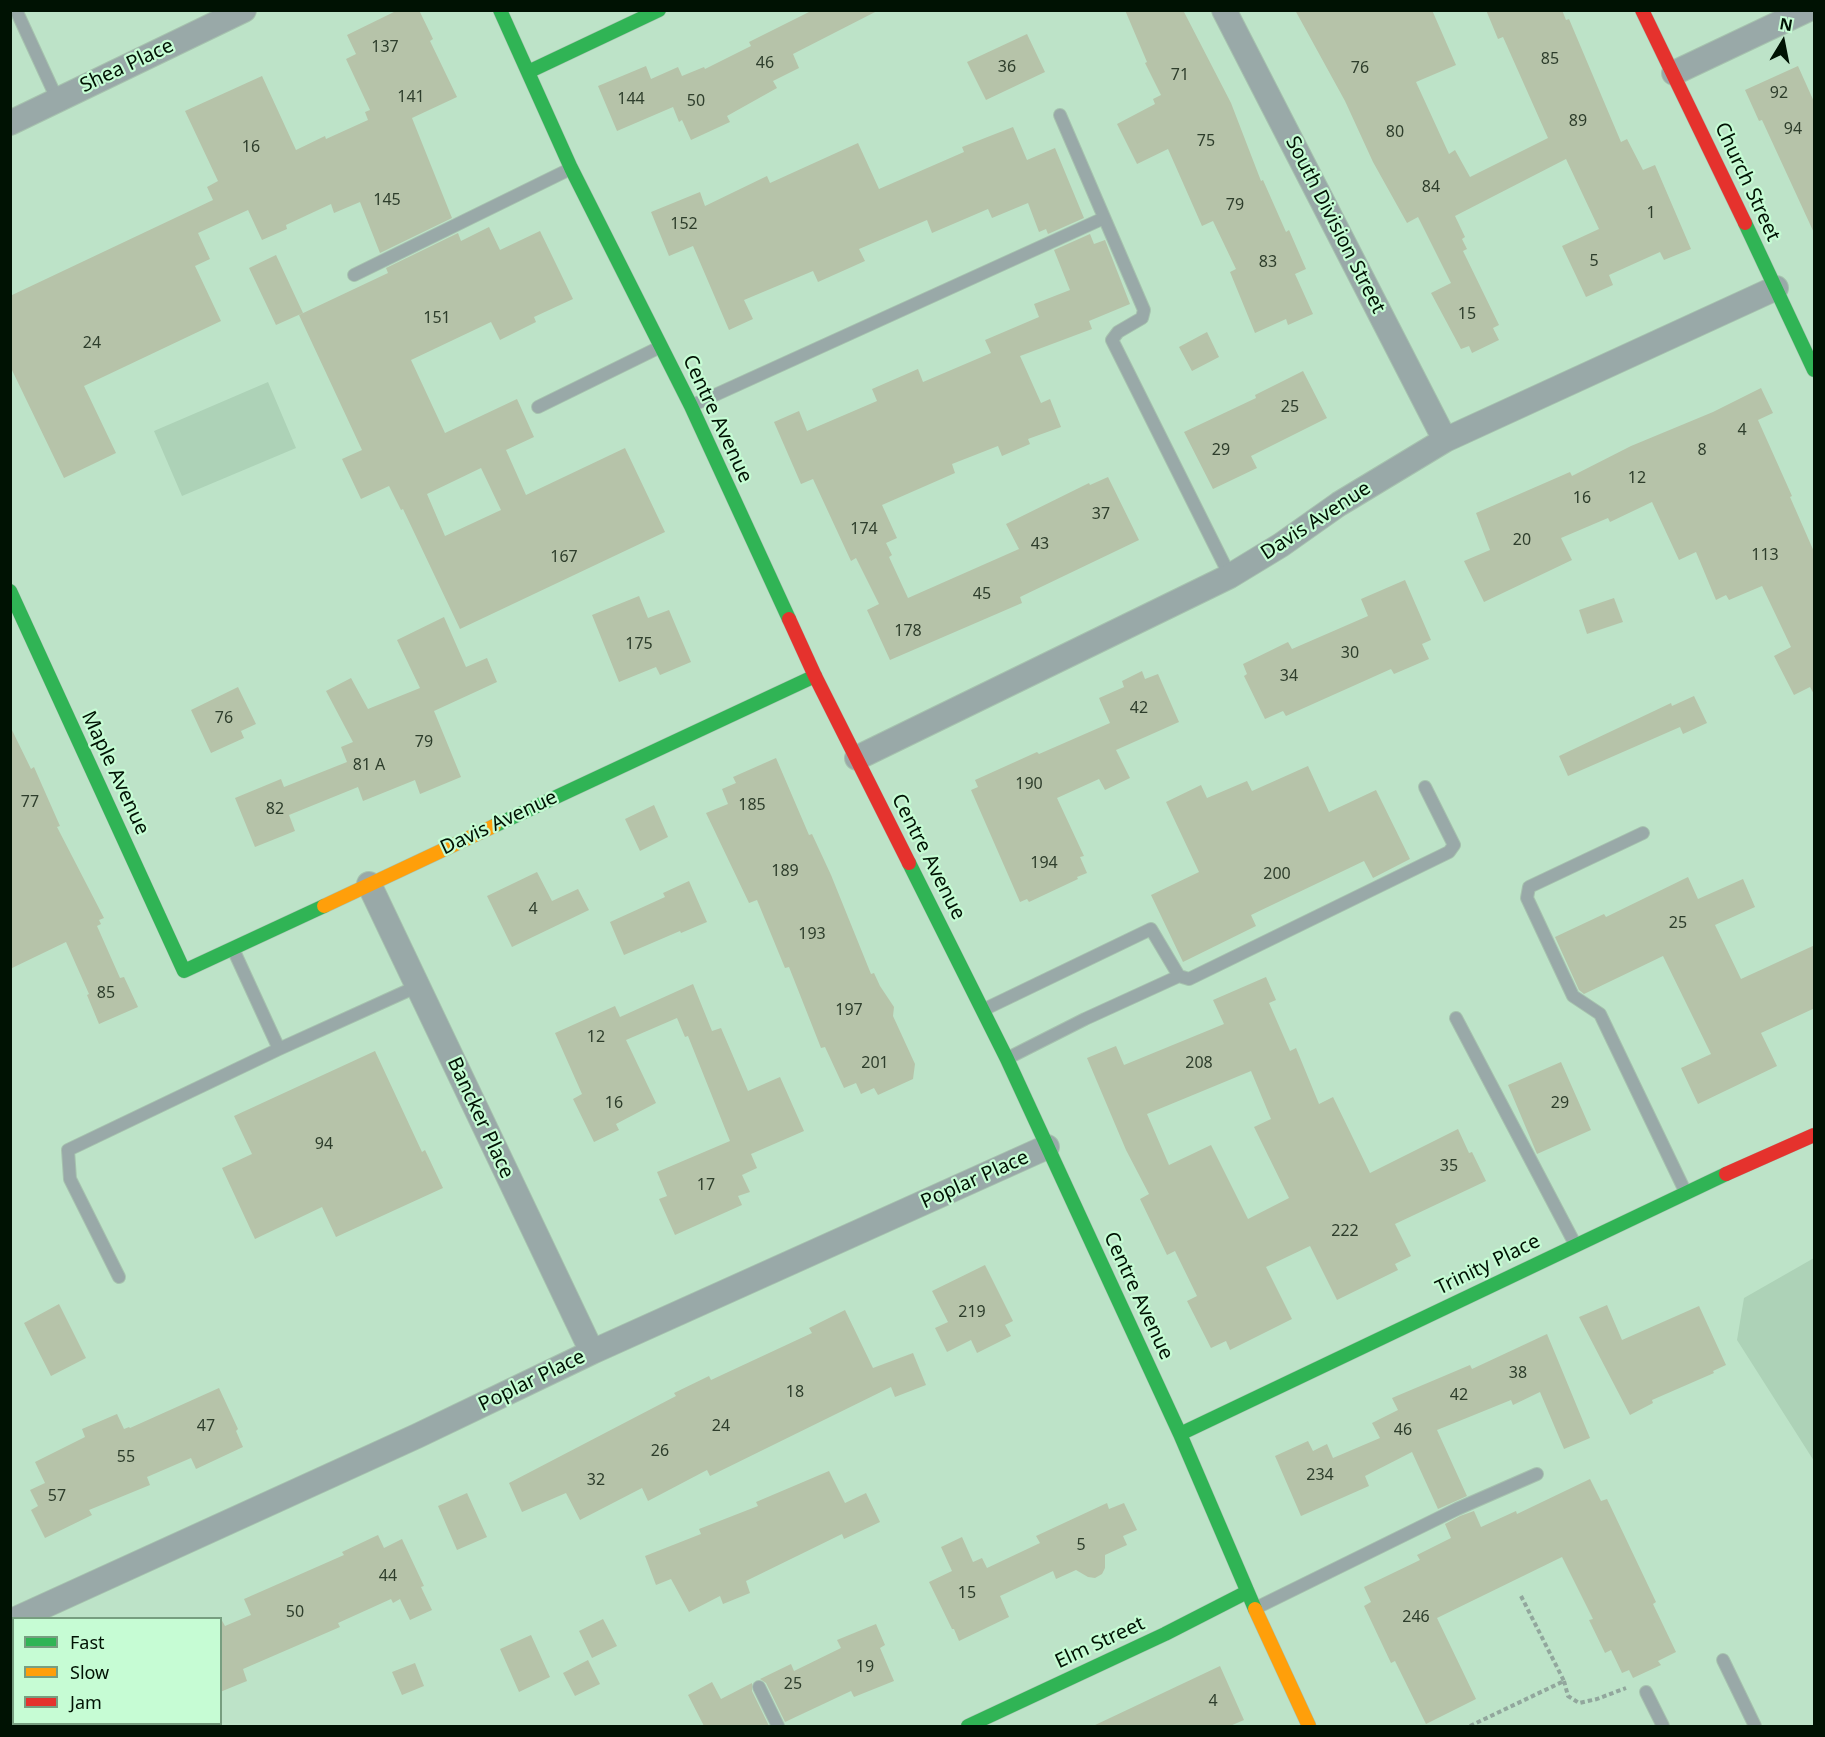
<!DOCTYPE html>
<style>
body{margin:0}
#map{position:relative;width:1825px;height:1737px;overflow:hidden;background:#bde3c8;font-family:"Noto Sans",sans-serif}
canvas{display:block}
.frame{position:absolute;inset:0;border:12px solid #001203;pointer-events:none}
.legend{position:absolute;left:12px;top:1617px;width:210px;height:108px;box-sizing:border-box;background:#c6fcd4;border:2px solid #779e80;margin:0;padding:8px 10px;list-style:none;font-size:18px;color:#001203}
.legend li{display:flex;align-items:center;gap:12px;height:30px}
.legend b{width:30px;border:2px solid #779e80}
.north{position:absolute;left:1753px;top:12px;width:60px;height:60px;-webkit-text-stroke:4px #c6fcd4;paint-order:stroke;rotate:10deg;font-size:16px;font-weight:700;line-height:24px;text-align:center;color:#001203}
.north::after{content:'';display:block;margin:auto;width:21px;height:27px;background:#001203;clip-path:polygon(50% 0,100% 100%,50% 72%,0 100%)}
</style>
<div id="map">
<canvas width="1825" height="1737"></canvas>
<div class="frame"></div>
<ul class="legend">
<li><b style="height:8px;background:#30b455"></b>Fast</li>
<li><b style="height:8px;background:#ff9f0a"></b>Slow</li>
<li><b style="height:8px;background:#e5322d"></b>Jam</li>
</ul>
<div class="north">N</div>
</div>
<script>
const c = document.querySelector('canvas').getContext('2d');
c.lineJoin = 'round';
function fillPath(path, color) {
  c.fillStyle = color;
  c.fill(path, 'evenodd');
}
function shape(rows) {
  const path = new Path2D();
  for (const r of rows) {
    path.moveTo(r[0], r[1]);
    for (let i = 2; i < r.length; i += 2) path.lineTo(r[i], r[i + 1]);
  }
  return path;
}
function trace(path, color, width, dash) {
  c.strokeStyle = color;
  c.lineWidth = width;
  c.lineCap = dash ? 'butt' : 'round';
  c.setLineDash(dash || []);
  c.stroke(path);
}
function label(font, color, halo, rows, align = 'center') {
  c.font = font + ' "Noto Sans",sans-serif';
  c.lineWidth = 4.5;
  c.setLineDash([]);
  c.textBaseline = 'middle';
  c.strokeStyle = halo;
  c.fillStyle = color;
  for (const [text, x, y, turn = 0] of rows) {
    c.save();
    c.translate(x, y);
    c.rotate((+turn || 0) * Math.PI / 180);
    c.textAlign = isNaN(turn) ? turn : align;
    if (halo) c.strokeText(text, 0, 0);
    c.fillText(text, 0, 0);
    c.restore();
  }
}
const green = shape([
 [268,382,296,448,182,496,154,431],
 [1814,1258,1814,1461,1737,1340,1744,1298]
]);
const building = shape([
 [398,10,419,10,433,39,430,41,457,97,412,118,452,218,380,253,360,202,334,213,331,204,286,225,287,229,262,240,248,210,198,233,210,259,195,266,221,321,84,386,116,453,64,478,10,366,10,296,213,200,207,187,218,181,185,111,262,76,296,150,325,136,326,139,368,120,365,112,370,110,346,59,356,54,347,35],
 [813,10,879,10,793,54,799,68,773,81,777,88,727,116,730,122,691,140,682,120,679,122,673,107,617,131,598,86,646,66,651,79,678,67,682,76,704,67,705,69,751,46,749,42],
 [1125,10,1183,10,1231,103,1261,181,1263,180,1286,232,1289,230,1306,269,1295,274,1313,314,1288,325,1286,319,1255,333,1230,272,1236,269,1213,221,1202,226,1168,149,1137,164,1117,124,1155,104,1153,99,1161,95,1145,63,1147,62],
 [1295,10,1432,10,1456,65,1416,82,1449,154,1455,150,1470,177,1548,138,1503,37,1498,39,1486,10,1562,10,1566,20,1569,19,1621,142,1627,139,1643,170,1655,165,1691,249,1664,260,1660,252,1609,275,1613,285,1586,297,1562,246,1599,229,1566,159,1455,216,1465,237,1462,239,1467,249,1463,251,1499,325,1493,328,1499,340,1472,353,1469,346,1461,349,1431,293,1451,283,1418,217,1407,223,1373,162,1345,101],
 [1027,34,1045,72,986,100,967,62],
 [1798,66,1815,104,1815,235,1762,120,1759,121,1745,90],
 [1013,127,1027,160,1055,148,1084,218,1048,234,1046,229,1039,232,1028,203,992,218,988,209,932,233,927,220,859,249,865,261,818,282,813,271,744,300,753,319,729,330,693,246,669,256,651,212,700,192,705,206,767,176,770,183,858,143,879,189,964,152,962,147],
 [489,227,500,250,540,231,573,299,534,317,536,322,500,340,491,322,411,360,445,433,517,399,534,437,506,450,526,495,625,448,665,532,460,629,403,509,401,510,389,486,361,499,342,459,362,450,299,315,388,273,386,268,458,233,461,241],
 [481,468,501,510,445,536,427,494],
 [1090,234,1094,244,1105,240,1130,304,1089,321,1092,329,1020,356,1041,403,1050,399,1061,427,1028,439,1030,444,1002,456,998,446,952,464,955,473,882,505,897,538,886,543,892,555,889,557,908,598,1019,549,1006,524,1089,483,1090,485,1108,477,1139,540,1020,597,1022,603,890,660,867,610,879,604,856,558,851,561,813,479,801,484,774,422,799,411,807,431,877,401,872,389,918,369,923,382,991,353,985,340,1039,317,1034,304,1070,290,1054,250],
 [276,255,303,313,276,325,249,268],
 [1207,332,1219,357,1192,371,1179,347],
 [1303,371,1327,418,1251,456,1257,468,1213,489,1184,432,1256,398,1255,395],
 [1761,388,1773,413,1758,420,1792,496,1790,497,1815,554,1815,696,1810,687,1794,695,1774,656,1791,647,1762,586,1729,600,1726,595,1716,600,1696,552,1679,560,1652,502,1610,522,1608,518,1561,538,1572,560,1484,602,1464,561,1490,550,1476,513,1570,472,1572,476,1631,446,1713,412],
 [1405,580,1431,640,1422,644,1429,659,1394,674,1391,669,1286,716,1283,711,1265,719,1244,676,1247,674,1243,664,1288,642,1292,649,1368,616,1361,599],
 [639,596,648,618,669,610,691,662,660,675,656,667,619,682,592,615],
 [1614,598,1623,622,1587,634,1579,610],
 [444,617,466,667,487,658,497,682,434,711,461,777,420,794,415,780,363,801,358,787,289,815,295,831,255,847,235,798,281,779,284,787,347,762,341,747,353,742,326,691,351,678,368,709,420,688,397,640],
 [1142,671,1145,679,1158,674,1179,722,1116,750,1130,778,1105,790,1099,779,1057,798,1084,856,1080,857,1087,873,1077,877,1078,879,1029,902,1027,899,1020,902,971,790,978,787,975,780,1037,752,1039,754,1110,723,1099,698,1124,687,1122,681],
 [238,687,256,724,241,731,244,738,211,753,191,710],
 [1694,696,1707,723,1683,734,1680,727,1568,776,1559,756,1671,703,1672,706],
 [10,726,31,769,34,767,60,826,57,827,104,918,99,920,101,924,97,926,120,978,124,977,138,1007,99,1024,87,995,89,994,66,942,10,969],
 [776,758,809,835,812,834,831,875,871,974,874,973,880,986,894,1007,893,1016,915,1064,913,1079,878,1095,874,1088,861,1094,856,1083,844,1088,825,1047,821,1048,789,967,785,968,757,900,749,903,706,813,728,804,722,789,736,783,733,777],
 [1308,766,1329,812,1376,790,1410,859,1373,878,1364,861,1251,915,1256,926,1183,962,1151,895,1199,872,1166,802,1201,785,1207,798,1247,781,1252,791],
 [654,805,668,837,640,851,625,819],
 [537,872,552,901,578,889,589,910,512,947,487,896],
 [1688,877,1698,899,1743,879,1755,907,1715,925,1741,979,1815,945,1815,1008,1761,1033,1777,1066,1698,1104,1681,1068,1711,1054,1663,956,1584,994,1579,990,1555,937,1604,914,1606,917],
 [689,881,707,922,681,933,680,931,624,955,610,922,665,897,663,893],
 [1266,977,1276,1000,1269,1003,1290,1051,1296,1048,1319,1104,1333,1097,1370,1173,1458,1129,1469,1153,1472,1152,1486,1181,1395,1224,1411,1256,1395,1264,1398,1270,1337,1300,1310,1246,1266,1267,1292,1319,1230,1350,1226,1341,1211,1348,1187,1301,1197,1296,1175,1251,1167,1255,1140,1199,1149,1194,1126,1150,1087,1058,1116,1046,1124,1065,1224,1024,1213,1000],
 [1251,1071,1271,1119,1254,1127,1289,1198,1248,1219,1211,1145,1169,1165,1147,1114],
 [693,984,712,1031,721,1028,748,1091,780,1077,804,1131,751,1154,757,1168,742,1175,750,1192,738,1196,742,1205,675,1235,659,1199,667,1196,657,1172,730,1141,688,1036,685,1037,677,1018,626,1040,656,1103,616,1124,619,1130,594,1142,573,1099,582,1094,555,1033,615,1006,620,1017],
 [375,1051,422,1152,425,1150,443,1188,336,1237,322,1207,255,1239,222,1168,252,1154,234,1116],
 [1561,1062,1591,1130,1537,1154,1508,1085],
 [985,1265,1013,1321,1005,1325,1011,1336,977,1353,971,1340,947,1352,935,1328,948,1322,932,1291],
 [59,1304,86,1358,51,1376,24,1323],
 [1607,1305,1622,1340,1699,1306,1726,1365,1713,1371,1714,1373,1652,1400,1653,1403,1630,1415,1579,1317],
 [845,1310,873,1368,913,1353,926,1385,895,1397,891,1387,710,1476,707,1470,648,1501,642,1488,580,1520,566,1493,522,1512,509,1483,676,1396,674,1393,709,1376,711,1380,812,1333,809,1328],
 [1547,1334,1590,1438,1564,1449,1540,1392,1513,1405,1511,1400,1437,1430,1467,1496,1438,1509,1412,1452,1365,1476,1369,1486,1301,1516,1275,1456,1308,1441,1313,1451,1327,1444,1333,1458,1380,1438,1372,1423,1398,1410,1392,1398,1470,1365,1472,1369],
 [219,1388,238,1429,236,1431,243,1447,196,1469,191,1458,147,1477,150,1485,89,1510,92,1515,45,1538,31,1510,38,1506,30,1490,45,1483,35,1462,85,1437,82,1429,117,1414,124,1429,129,1427,130,1428],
 [829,1471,845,1503,866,1493,880,1522,844,1539,842,1534,746,1581,750,1593,723,1604,720,1596,689,1612,671,1579,656,1585,645,1556,701,1534,699,1529,758,1506,756,1502],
 [1590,1479,1601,1501,1607,1499,1656,1602,1653,1604,1676,1652,1658,1661,1661,1665,1633,1678,1629,1670,1622,1673,1611,1650,1605,1653,1589,1620,1593,1619,1562,1557,1437,1618,1476,1699,1426,1724,1395,1661,1391,1663,1364,1606,1371,1602,1364,1587,1420,1560,1417,1555,1451,1538,1445,1524,1460,1516,1474,1511,1481,1527,1516,1511,1517,1514],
 [467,1493,487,1537,457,1550,438,1506],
 [1107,1503,1109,1509,1124,1503,1137,1530,1123,1536,1127,1545,1105,1555,1105,1568,1102,1574,1095,1578,1088,1577,1076,1570,1056,1579,1053,1571,1000,1596,1009,1617,959,1641,954,1629,952,1629,929,1582,952,1571,941,1547,962,1537,973,1562,982,1558,987,1568,1040,1543,1036,1536],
 [378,1535,384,1548,402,1539,424,1586,421,1587,432,1610,410,1620,400,1599,393,1603,391,1599,338,1623,340,1627,243,1669,247,1681,220,1692,220,1617,225,1626,251,1615,244,1599,344,1555,342,1552],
 [603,1619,617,1646,592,1658,579,1631],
 [876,1624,885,1645,880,1648,894,1681,854,1697,851,1691,785,1722,766,1683,760,1679,791,1664,794,1671,841,1648,837,1640],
 [531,1635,550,1677,519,1692,500,1649],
 [588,1660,600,1684,575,1696,563,1673],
 [415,1663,424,1686,402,1695,392,1672],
 [1220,1666,1244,1720,1230,1726,1093,1726],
 [712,1682,721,1699,752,1683,752,1691,769,1726,704,1726,688,1695]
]);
const path = shape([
 [1564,1681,1568,1696,1579,1703,1597,1699,1626,1688],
 [1470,1726,1564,1681,1521,1596]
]);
const lane = shape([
 [16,10,57,99],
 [1060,115,1144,310,1142,318,1118,332,1112,340,1230,576],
 [354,275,570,169],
 [693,405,1104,218],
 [538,407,660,347],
 [1643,833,1529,887,1527,898,1573,996,1600,1014,1685,1191],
 [233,949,279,1049],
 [1179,976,1189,979,1449,852,1454,845,1425,787],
 [985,1009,1151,929,1179,976,1085,1019,1008,1058],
 [1456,1018,1575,1244],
 [119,1277,70,1179,68,1150,279,1049,418,986],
 [1256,1608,1457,1509,1537,1474],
 [1723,1660,1755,1726],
 [759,1687,778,1726],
 [1646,1692,1663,1726]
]);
const street = shape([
 [1224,10,1445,440],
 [1674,73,1807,10],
 [10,123,244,10],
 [857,758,1230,576,1281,545,1339,504,1445,440,1776,288],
 [369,884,592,1352],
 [18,1618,417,1436,592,1352,1047,1147]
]);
const fast = shape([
 [500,10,571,168,691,406,789,619],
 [528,72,659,10],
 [1745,223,1814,370],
 [10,591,184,971,324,906],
 [494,826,815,676],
 [909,863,1007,1059,1180,1434,1255,1609],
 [1180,1434,1726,1174],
 [968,1726,1165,1634,1247,1592]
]);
const slow = shape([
 [324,906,494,826],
 [1255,1609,1309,1726]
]);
const jam = shape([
 [1642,10,1745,223],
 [789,619,815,676,909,863],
 [1726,1174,1814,1135]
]);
const numberNames = [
 ["137",385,47],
 ["85",1550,59],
 ["46",765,63],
 ["36",1007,67],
 ["76",1360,68],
 ["71",1180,75],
 ["92",1779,93],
 ["141",411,97],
 ["144",631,99],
 ["50",696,101],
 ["89",1578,121],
 ["94",1793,129],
 ["80",1395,132],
 ["75",1206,141],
 ["16",251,147],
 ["84",1431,187],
 ["145",387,200],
 ["79",1235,205],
 ["1",1651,213],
 ["152",684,224],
 ["5",1594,261],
 ["83",1268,262],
 ["15",1467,314],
 ["151",437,318],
 ["24",92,343],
 ["25",1290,407],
 ["4",1742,430],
 ["29",1221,450],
 ["8",1702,450],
 ["12",1637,478],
 ["16",1582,498],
 ["37",1101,514],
 ["174",864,529],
 ["20",1522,540],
 ["43",1040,544],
 ["113",1765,555],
 ["167",564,557],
 ["45",982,594],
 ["178",908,631],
 ["175",639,644],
 ["30",1350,653],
 ["34",1289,676],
 ["42",1139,708],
 ["76",224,718],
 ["79",424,742],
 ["81 A",369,765],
 ["190",1029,784],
 ["77",30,802],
 ["185",752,805],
 ["82",275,809],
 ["194",1044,863],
 ["189",785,871],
 ["200",1277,874],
 ["4",533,909],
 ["25",1678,923],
 ["193",812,934],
 ["85",106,993],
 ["197",849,1010],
 ["12",596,1037],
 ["201",875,1063],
 ["208",1199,1063],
 ["16",614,1103],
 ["29",1560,1103],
 ["94",324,1144],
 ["35",1449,1166],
 ["17",706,1185],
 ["222",1345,1231],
 ["219",972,1312],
 ["38",1518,1373],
 ["18",795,1392],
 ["42",1459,1395],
 ["47",206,1426],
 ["24",721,1426],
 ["46",1403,1430],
 ["26",660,1451],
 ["55",126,1457],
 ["234",1320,1475],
 ["32",596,1480],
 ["57",57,1496],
 ["5",1081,1545],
 ["44",388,1576],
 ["15",967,1593],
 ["50",295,1612],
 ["246",1416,1617],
 ["19",865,1667],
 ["25",793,1684],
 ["4",1213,1701]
];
const streetNames = [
 ["Shea Place",127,66,-25],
 ["Church Street",1747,182,65],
 ["South Division Street",1335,225,63],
 ["Centre Avenue",717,419,65],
 ["Davis Avenue",1316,521,-33],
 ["Maple Avenue",115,773,65],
 ["Davis Avenue",499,823,-25],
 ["Centre Avenue",928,857,63],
 ["Bancker Place",480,1118,65],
 ["Poplar Place",975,1180,-24],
 ["Trinity Place",1488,1265,-26],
 ["Centre Avenue",1138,1296,65],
 ["Poplar Place",532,1381,-26],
 ["Elm Street",1100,1643,-25]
];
fillPath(green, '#add2b7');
fillPath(building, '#b6c3a9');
trace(lane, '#a6c2ae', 14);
trace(street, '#a6c2ae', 26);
trace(fast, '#a6c2ae', 15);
trace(slow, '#a6c2ae', 15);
trace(jam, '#a6c2ae', 15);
trace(path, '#92a79d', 4, [4.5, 3]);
trace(lane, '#99a9a8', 12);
trace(street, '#99a9a8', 24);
trace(fast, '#30b455', 14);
trace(slow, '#ff9f0a', 14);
trace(jam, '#e5322d', 14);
label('16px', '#2e3e2c', null, numberNames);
label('20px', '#001203', '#c6fcd4', streetNames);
</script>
